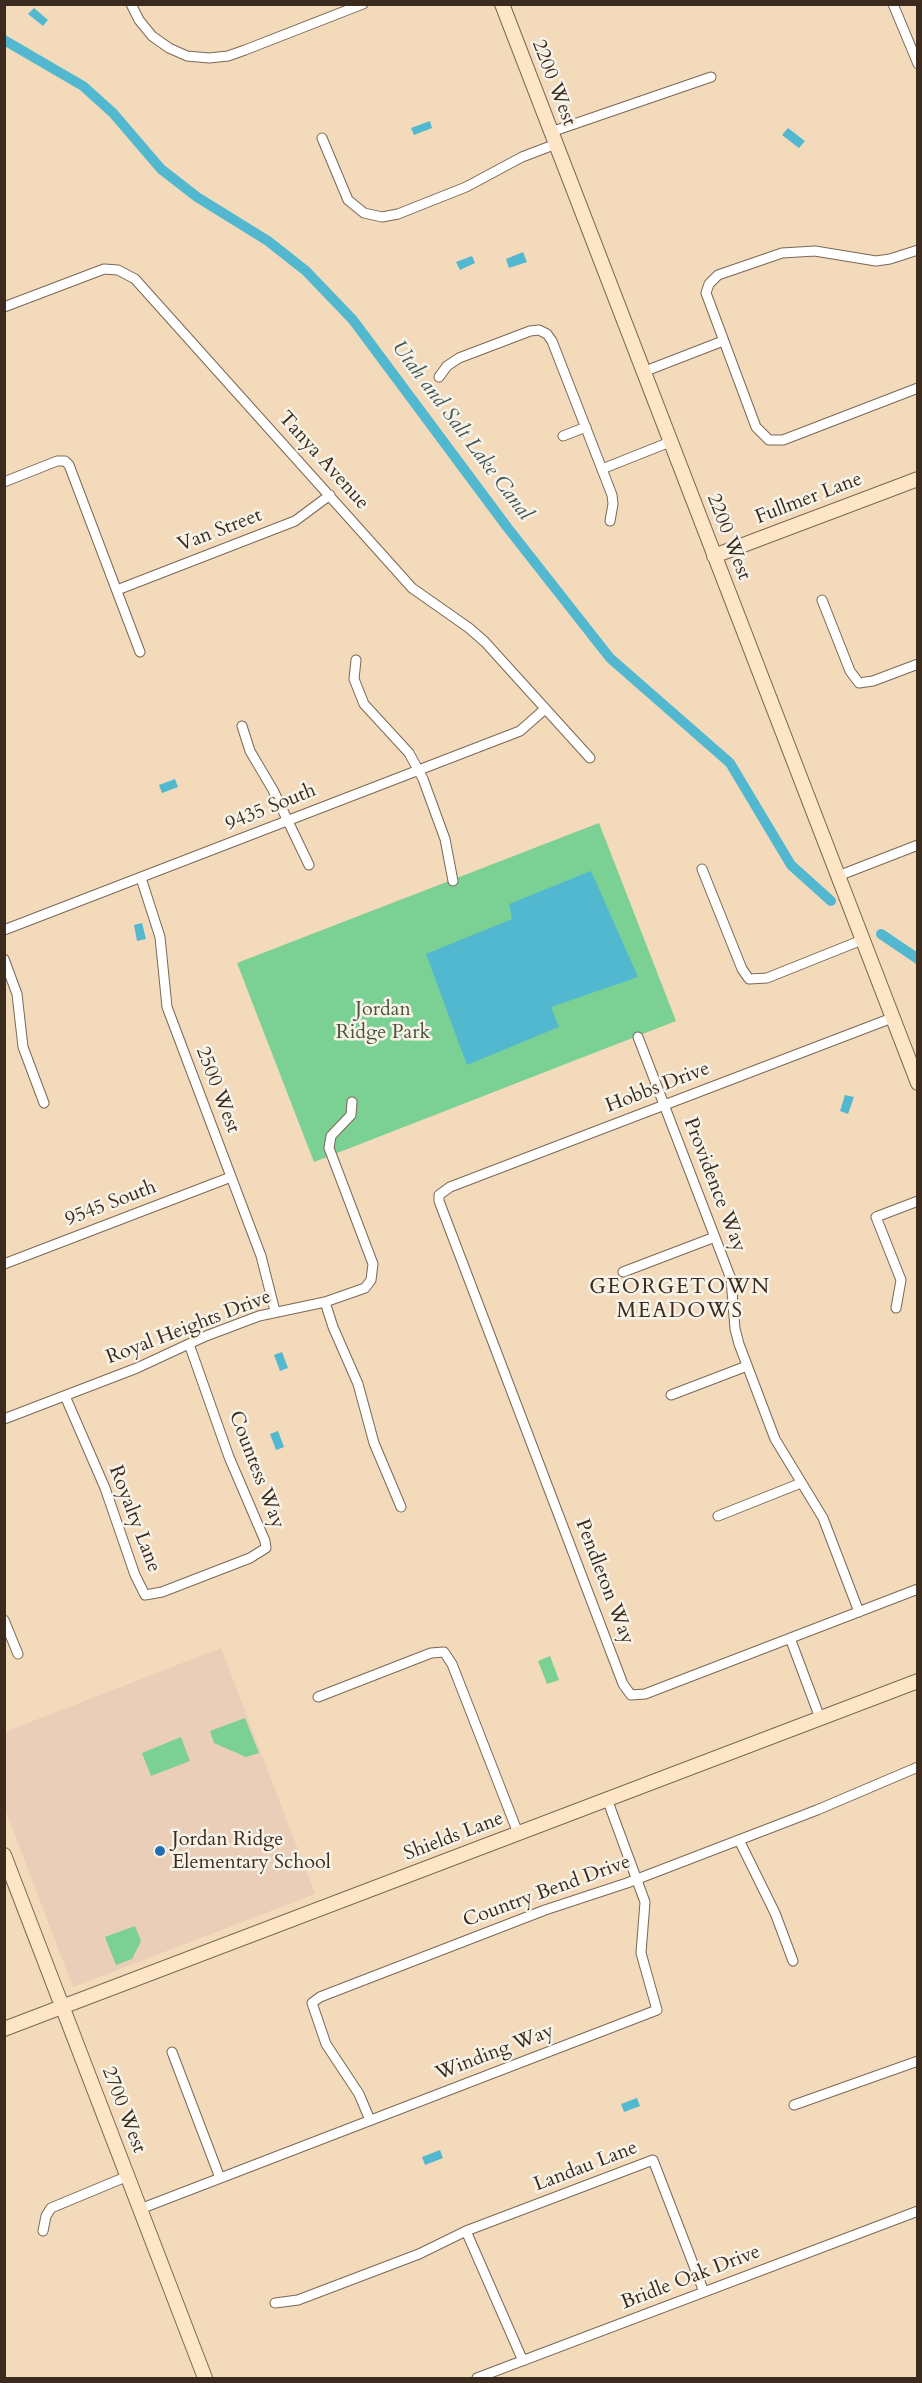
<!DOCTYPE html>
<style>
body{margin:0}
#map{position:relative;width:922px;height:2383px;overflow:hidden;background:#f2daba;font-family:Cardo,serif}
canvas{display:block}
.frame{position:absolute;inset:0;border:6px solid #3b2a1e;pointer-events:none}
</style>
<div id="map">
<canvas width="922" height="2383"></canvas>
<div class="frame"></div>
</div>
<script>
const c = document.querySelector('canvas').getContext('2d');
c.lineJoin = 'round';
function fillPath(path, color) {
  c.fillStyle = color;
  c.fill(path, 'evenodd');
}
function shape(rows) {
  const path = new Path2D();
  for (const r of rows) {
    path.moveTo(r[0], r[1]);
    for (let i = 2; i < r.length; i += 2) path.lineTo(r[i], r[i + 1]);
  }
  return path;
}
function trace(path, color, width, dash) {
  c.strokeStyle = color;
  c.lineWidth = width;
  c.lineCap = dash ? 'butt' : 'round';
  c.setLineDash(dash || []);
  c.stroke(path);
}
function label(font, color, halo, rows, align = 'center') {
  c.font = font + ' Cardo,serif';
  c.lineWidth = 5;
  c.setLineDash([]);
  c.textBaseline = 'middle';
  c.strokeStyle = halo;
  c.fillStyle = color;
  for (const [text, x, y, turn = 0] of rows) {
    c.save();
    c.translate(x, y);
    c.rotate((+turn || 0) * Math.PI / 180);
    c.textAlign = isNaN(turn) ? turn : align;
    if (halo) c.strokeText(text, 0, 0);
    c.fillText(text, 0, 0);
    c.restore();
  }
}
const built = shape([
 [221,1648,315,1894,73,1987,5,1809,5,1732]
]);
const green = shape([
 [599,823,676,1021,314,1162,237,963],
 [550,1656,559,1680,547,1684,538,1661],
 [245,1718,259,1753,246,1757,214,1743,210,1731],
 [181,1737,190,1761,151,1776,142,1753],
 [135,1926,141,1941,132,1959,116,1965,105,1937]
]);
const water = shape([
 [34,8,48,20,43,26,28,14],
 [430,121,432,128,414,135,411,128],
 [788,128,805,141,799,148,782,135],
 [523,252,527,262,509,268,506,259],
 [472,256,475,263,460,270,456,262],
 [175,779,178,787,162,793,159,785],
 [591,871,638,977,551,1007,559,1027,467,1065,426,954,512,919,509,904],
 [142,923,146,939,137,941,134,925],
 [845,1095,854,1097,848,1114,840,1111],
 [282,1352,288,1368,280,1371,274,1355],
 [278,1431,284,1447,276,1450,270,1434],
 [637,2098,640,2106,624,2112,621,2104],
 [440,2150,443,2158,425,2165,422,2157]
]);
const canal = shape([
 [4,40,83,86,113,113,161,169,197,197,268,241,306,271,353,320,507,527,610,658,730,763,791,865,831,901],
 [881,934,918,959]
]);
const street = shape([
 [131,4,139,20,152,36,169,48,187,56,209,58,228,56,245,50,363,4],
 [893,4,918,64],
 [551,132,711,77],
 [322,138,348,200,364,213,382,217,398,214,466,187,522,157,556,144],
 [918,250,890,259,876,261,815,251,782,253,718,275,709,284,706,293,756,427,769,440,783,440,918,388],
 [4,307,104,269,118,270,135,279,412,588,469,628,485,642,590,758],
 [643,372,723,341],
 [439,377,447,366,459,358,530,331,539,330,547,334,552,341,612,495,613,504,610,521],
 [563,436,586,427],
 [602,469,670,442],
 [4,482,57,461,65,461,69,465,140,652],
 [117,590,295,521,330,495],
 [822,600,850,671,859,683,873,681,918,664],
 [356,660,354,679,364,704,409,753,423,779,445,839,453,881],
 [242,726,250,751,273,790,309,865],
 [702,869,742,969,749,979,767,978,862,940],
 [838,876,918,845],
 [141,878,160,937,167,1007,261,1256,275,1311],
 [4,930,520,731,545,709],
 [4,959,17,994,23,1047,44,1103],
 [892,1018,450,1187,439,1195,439,1201,623,1684,631,1695,645,1694,918,1589],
 [638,1037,731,1279,735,1329,739,1344,775,1439,823,1518,859,1612],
 [4,1264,231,1177],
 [623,1272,715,1237],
 [325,1302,333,1327,358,1384,374,1443,401,1507],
 [896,1308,901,1280,876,1217,918,1201],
 [671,1395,747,1366],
 [65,1396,105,1488,135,1575,145,1595,162,1592,250,1558,266,1548,265,1541,229,1457,189,1344],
 [4,1419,137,1368,206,1336,259,1316,325,1302,365,1288,371,1280,373,1264,329,1148,331,1136,351,1115,352,1102],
 [718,1516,801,1483],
 [4,1620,18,1654],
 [790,1638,820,1718],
 [318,1697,431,1653,444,1652,452,1664,518,1833],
 [739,1840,775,1913,793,1961],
 [172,2052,220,2178],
 [794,2105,918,2061],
 [370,2120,359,2094,326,2044,312,2003,320,1997,545,1910,627,1883,817,1810,918,1767],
 [140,2209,657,2010,641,1953,645,1902,607,1799],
 [43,2231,46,2216,51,2208,128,2176],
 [466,2231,523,2361],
 [275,2303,298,2300,419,2254,466,2231,653,2160,704,2292],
 [477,2378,918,2211]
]);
const secondary = shape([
 [502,4,918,1083],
 [714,556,918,479],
 [4,1855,205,2378],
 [4,2029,918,1681]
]);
const markers = [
 [160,1851,6,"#1f6fb2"]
];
const streetNames = [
 ["2200 West",553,83,69],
 ["Tanya Avenue",323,461,48],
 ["Fullmer Lane",809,499,-21],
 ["Van Street",220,531,-21],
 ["2200 West",728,537,69],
 ["9435 South",271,808,-22],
 ["Hobbs Drive",658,1088,-21],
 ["2500 West",217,1090,69],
 ["Providence Way",714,1185,69],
 ["9545 South",111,1204,-21],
 ["Royal Heights Drive",189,1328,-21],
 ["Countess Way",256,1470,69],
 ["Royalty Lane",134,1519,69],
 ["Pendleton Way",604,1582,69],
 ["Shields Lane",454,1837,-21],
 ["Country Bend Drive",547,1892,-20],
 ["Winding Way",495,2053,-21],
 ["2700 West",123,2110,69],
 ["Landau Lane",586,2167,-21],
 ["Bridle Oak Drive",691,2278,-21]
];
const parkNames = [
 ["Jordan",383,1010],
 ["Ridge Park",383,1033]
];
const poiNames = [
 ["Jordan Ridge",172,1840],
 ["Elementary School",172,1863]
];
const waterNames = [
 ["Utah and Salt Lake Canal",461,431,53]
];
const neighbourhoodNames = [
 ["GEORGETOWN",680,1288],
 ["MEADOWS",680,1312]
];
fillPath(built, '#eaceb7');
fillPath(green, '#7bd094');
fillPath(water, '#52b8d0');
trace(canal, '#52b8d0', 10);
trace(street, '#7b6855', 11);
trace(secondary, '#7b6855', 16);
trace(street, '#fff', 9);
trace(secondary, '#fde5c5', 14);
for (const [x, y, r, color] of markers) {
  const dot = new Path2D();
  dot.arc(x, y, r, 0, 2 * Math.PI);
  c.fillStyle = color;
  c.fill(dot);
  trace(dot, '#f7f3e8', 2);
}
label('20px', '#3b2a1e', '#f7f3e8', streetNames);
label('20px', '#4b543c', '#f7f3e8', parkNames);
label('20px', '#3b2a1e', '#f7f3e8', poiNames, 'left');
label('italic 21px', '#425553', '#f7f3e8', waterNames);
c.letterSpacing = '1.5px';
label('21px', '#3b2a1e', '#f7f3e8', neighbourhoodNames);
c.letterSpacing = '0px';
</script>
